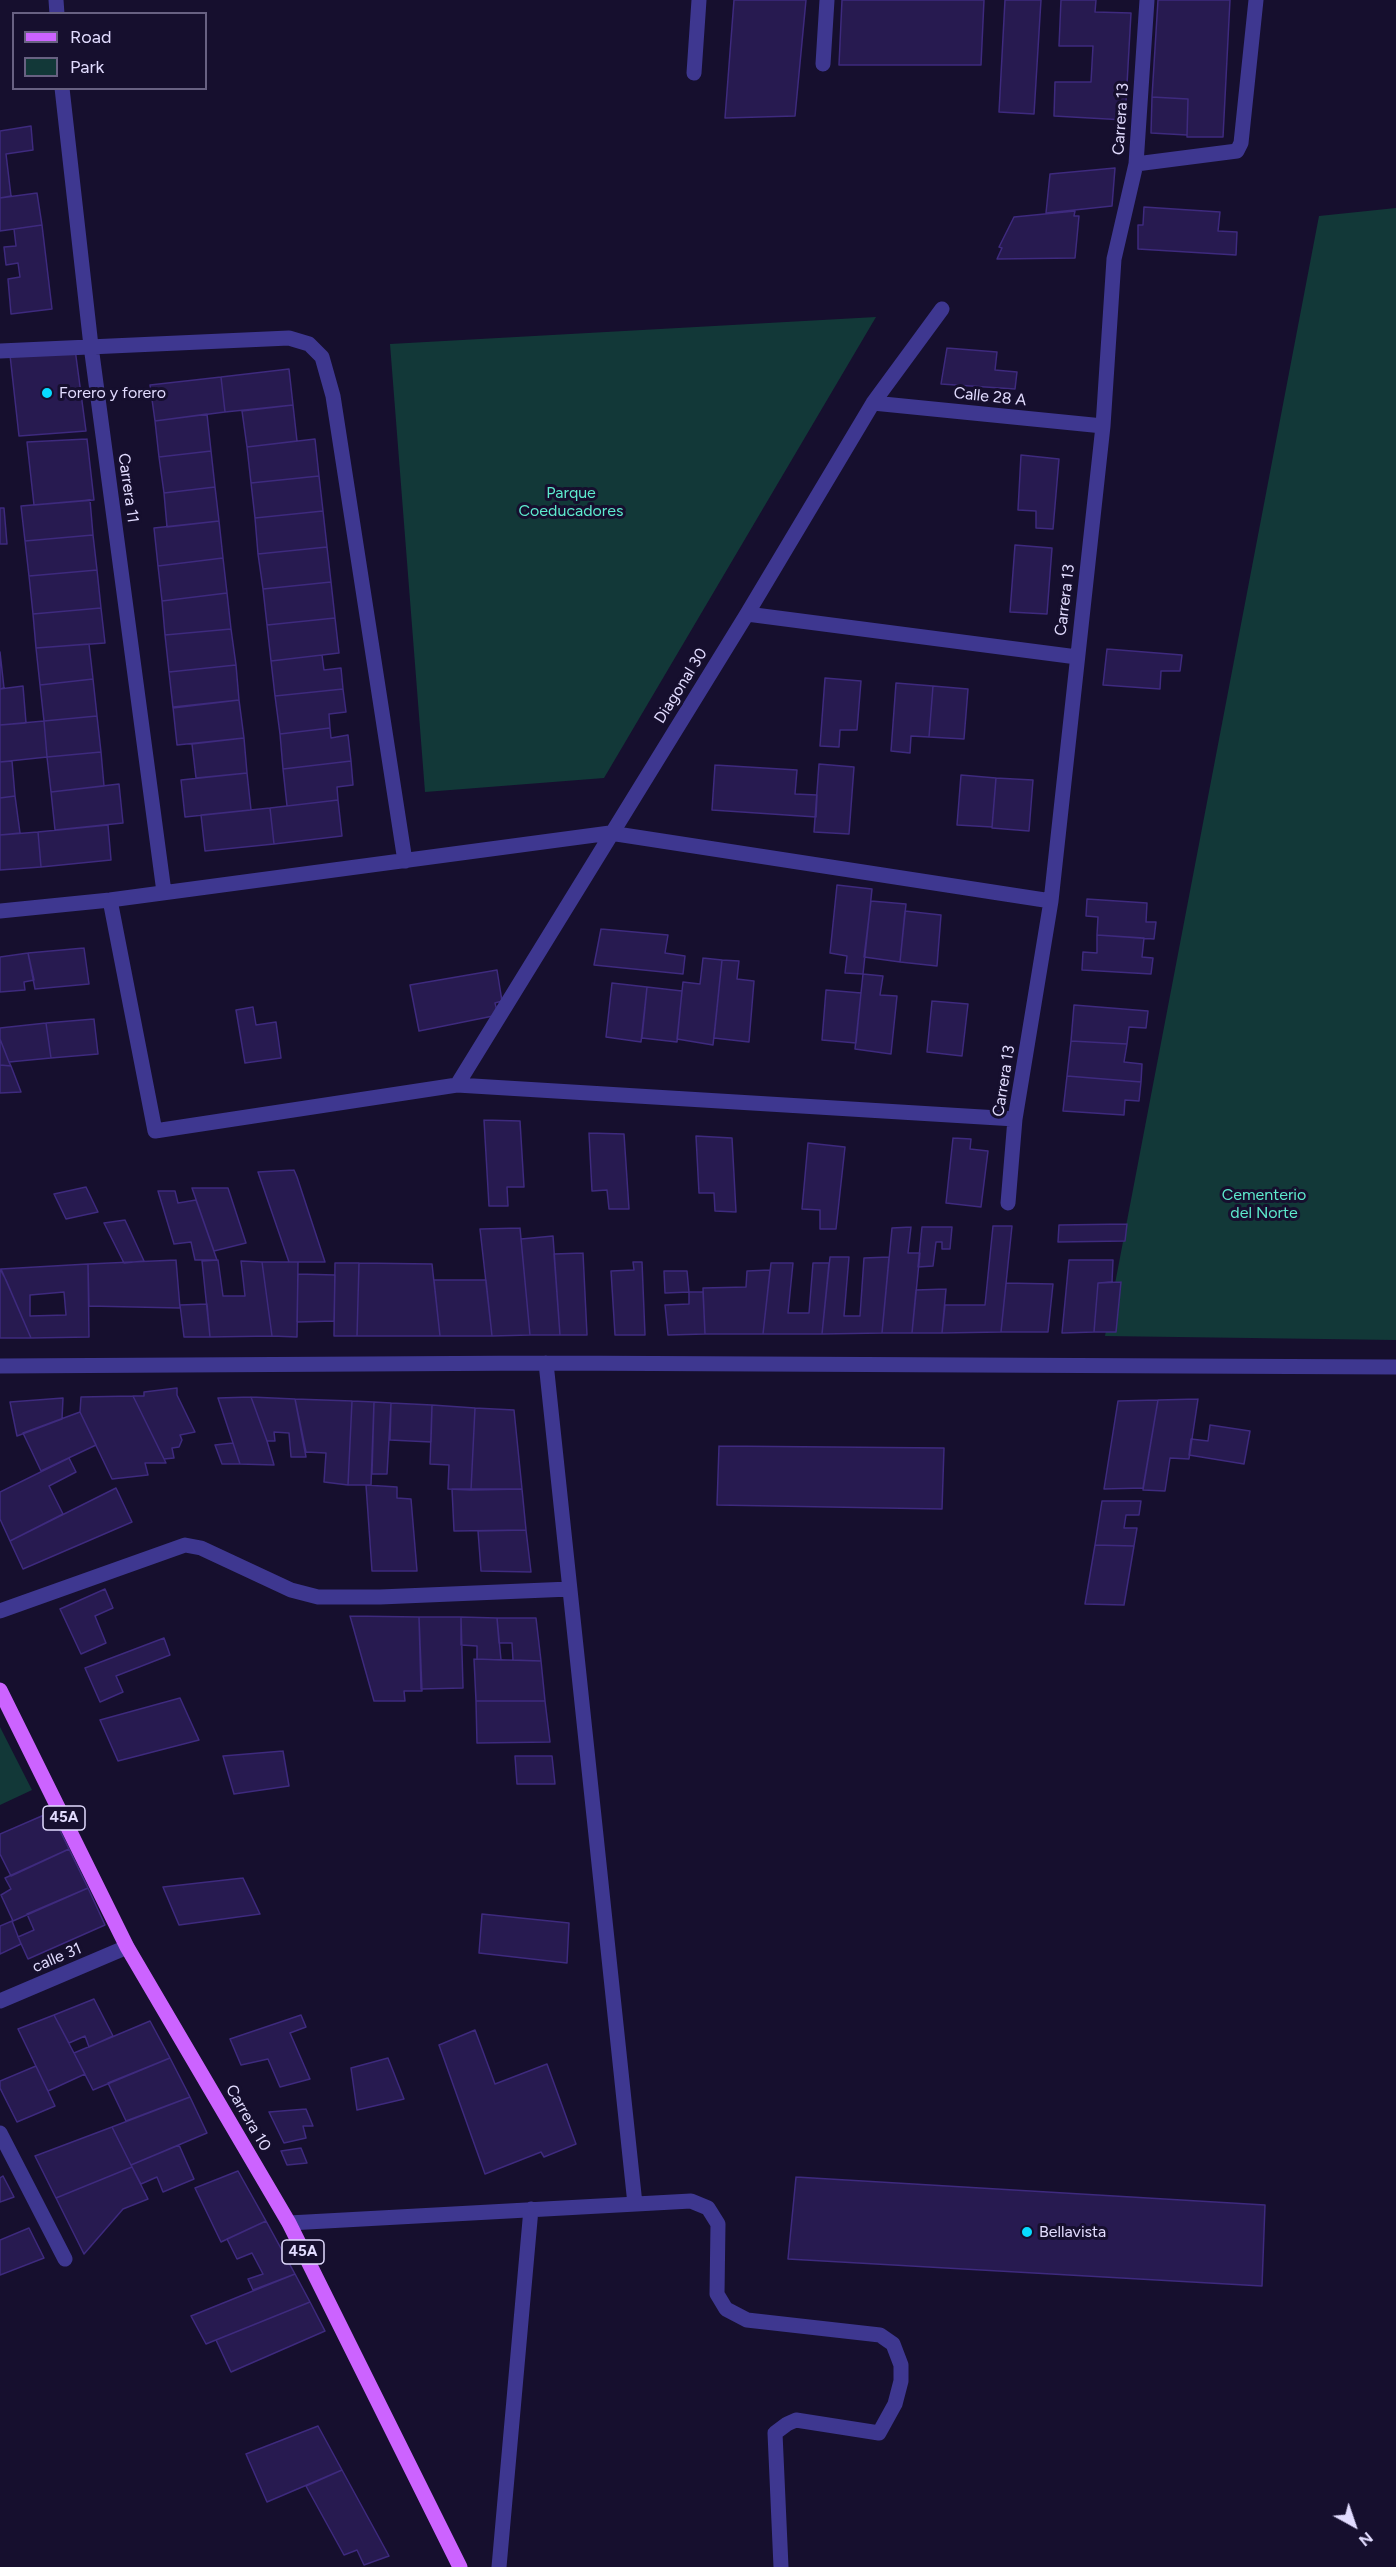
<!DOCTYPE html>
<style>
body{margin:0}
#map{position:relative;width:1396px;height:2567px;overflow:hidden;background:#160f2e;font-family:Figtree,sans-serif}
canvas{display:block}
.legend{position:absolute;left:12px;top:12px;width:195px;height:78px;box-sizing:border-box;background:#160f2e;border:2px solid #686182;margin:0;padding:8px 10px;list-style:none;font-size:18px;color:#e2dcff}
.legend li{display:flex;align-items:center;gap:12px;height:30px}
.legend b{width:30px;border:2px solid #686182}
.north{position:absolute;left:1324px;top:2495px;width:60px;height:60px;-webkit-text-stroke:4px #160f2e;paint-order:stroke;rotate:140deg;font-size:16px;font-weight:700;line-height:24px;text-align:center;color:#e2dcff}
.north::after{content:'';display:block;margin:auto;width:21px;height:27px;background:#e2dcff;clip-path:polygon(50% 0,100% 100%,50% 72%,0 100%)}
</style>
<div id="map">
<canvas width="1396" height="2567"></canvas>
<ul class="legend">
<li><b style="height:8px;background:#cc63ff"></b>Road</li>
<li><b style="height:16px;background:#123838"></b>Park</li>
</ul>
<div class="north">N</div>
</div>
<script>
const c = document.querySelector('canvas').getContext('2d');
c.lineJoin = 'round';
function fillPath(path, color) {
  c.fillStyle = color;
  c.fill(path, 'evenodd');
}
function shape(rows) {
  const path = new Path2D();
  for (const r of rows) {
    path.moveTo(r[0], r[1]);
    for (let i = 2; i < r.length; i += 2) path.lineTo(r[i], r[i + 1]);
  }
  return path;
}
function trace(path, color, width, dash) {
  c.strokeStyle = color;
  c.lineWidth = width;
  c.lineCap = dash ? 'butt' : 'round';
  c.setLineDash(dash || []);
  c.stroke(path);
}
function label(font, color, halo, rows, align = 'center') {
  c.font = font + ' Figtree,sans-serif';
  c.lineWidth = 6;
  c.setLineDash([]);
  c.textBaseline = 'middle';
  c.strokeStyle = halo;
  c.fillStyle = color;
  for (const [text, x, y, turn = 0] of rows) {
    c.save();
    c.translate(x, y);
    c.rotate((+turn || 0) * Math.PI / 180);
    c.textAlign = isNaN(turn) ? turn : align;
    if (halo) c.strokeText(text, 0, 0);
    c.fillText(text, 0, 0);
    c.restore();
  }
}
const green = shape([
 [1396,208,1396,1340,1105,1336,1319,216],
 [876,317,604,778,425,792,390,344],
 [0,1727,32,1790,0,1805]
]);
const building = shape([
 [734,0,806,0,795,116,725,118,734,0],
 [842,0,984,0,981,65,839,65,842,0],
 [1005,0,1041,0,1034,114,999,112,1005,0],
 [1061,0,1096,0,1095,12,1131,13,1125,120,1054,116,1055,82,1091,82,1093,46,1059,46,1061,0],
 [1158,0,1230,0,1223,137,1187,137,1188,99,1152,97,1158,0],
 [1152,97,1188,99,1187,135,1151,133,1152,97],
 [31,126,33,150,6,154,11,196,0,198,0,131,31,126],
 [1115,168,1112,206,1046,213,1050,174,1115,168],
 [37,193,42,225,0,231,0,198,37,193],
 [1144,207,1220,212,1218,231,1237,232,1236,255,1138,249,1138,225,1143,225,1144,207],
 [1075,211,1074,216,1079,216,1075,258,997,259,1002,248,999,247,1014,217,1075,211],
 [42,225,52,309,11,314,8,279,20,277,18,263,6,265,4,247,16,246,14,229,42,225],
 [947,348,997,352,995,370,1017,372,1015,389,941,384,947,348],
 [75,349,86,431,19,436,10,355,75,349],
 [289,369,293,405,225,412,221,377,289,369],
 [221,377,225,412,155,421,150,385,221,377],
 [293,405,297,441,247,447,242,411,293,405],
 [207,414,211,451,159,457,155,421,207,414],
 [87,439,94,500,34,505,27,442,87,439],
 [315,439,319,476,251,483,247,447,315,439],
 [211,451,215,487,164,493,159,457,211,451],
 [1021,455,1059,459,1053,529,1036,528,1036,511,1018,510,1021,455],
 [319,476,323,511,255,518,251,483,319,476],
 [215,487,219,521,167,527,164,493,215,487],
 [90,500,93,535,25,541,21,506,90,500],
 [0,508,4,508,7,544,0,544,0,508],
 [323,511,327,547,258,554,255,518,323,511],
 [219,521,223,558,158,566,154,528,219,521],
 [93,535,97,570,29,576,25,541,93,535],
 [1015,545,1052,548,1047,614,1010,612,1015,545],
 [327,547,331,582,263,589,258,554,327,547],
 [223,558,227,593,162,601,158,566,223,558],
 [97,570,101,608,33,614,29,576,97,570],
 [331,582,335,618,267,625,263,589,331,582],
 [227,593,231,629,165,635,162,601,227,593],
 [101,608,105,643,36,648,33,614,101,608],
 [335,618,339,653,271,661,267,625,335,618],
 [231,629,236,665,169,672,165,635,231,629],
 [89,644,93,679,40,685,36,648,89,644],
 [1107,649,1182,655,1180,671,1161,671,1160,689,1103,685,1107,649],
 [0,652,4,688,0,689,0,652],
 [322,655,324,670,341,668,343,689,275,696,271,661,322,655],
 [236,665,239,700,173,708,169,672,236,665],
 [825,678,861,681,857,730,840,730,839,747,820,746,825,678],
 [93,679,97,716,44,721,40,685,93,679],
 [896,683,933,686,929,737,911,736,910,753,891,751,896,683],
 [23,686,26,723,0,725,0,689,23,686],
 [933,686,968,689,964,739,929,737,933,686],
 [343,689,346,712,329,714,330,728,280,734,275,696,343,689],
 [239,700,244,738,177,745,173,707,239,700],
 [97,716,101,752,47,757,44,721,97,716],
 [44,721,47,757,0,762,0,725,44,721],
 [330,728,331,738,348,735,351,761,283,769,280,734,330,728],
 [244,738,247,773,196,778,192,744,244,738],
 [101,752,104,786,51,792,47,757,101,752],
 [12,761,15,796,0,798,0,762,12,761],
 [351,761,353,785,337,787,338,800,287,806,283,769,351,761],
 [819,764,854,767,849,834,814,832,819,764],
 [715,765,797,770,795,794,817,795,816,817,712,810,715,765],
 [247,773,251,810,185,817,181,780,247,773],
 [961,775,996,778,992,827,957,825,961,775],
 [996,778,1033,780,1029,831,992,828,996,778],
 [119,784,123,823,55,830,51,792,119,784],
 [15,796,20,833,0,835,0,798,15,796],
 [338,800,342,836,274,844,270,808,338,800],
 [270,808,274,844,205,851,201,815,270,808],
 [108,825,111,860,41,867,38,832,108,825],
 [38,832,41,867,0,870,0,835,38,832],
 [837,885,872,889,863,974,845,973,847,956,830,953,837,885],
 [1087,899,1147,903,1146,922,1156,922,1154,939,1097,935,1098,917,1086,916,1087,899],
 [871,901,906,904,900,962,864,957,871,901],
 [905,911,941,915,937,966,900,962,905,911],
 [601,929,668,935,665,953,685,956,683,974,594,965,601,929],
 [1097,935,1144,938,1142,957,1153,958,1151,974,1082,970,1083,952,1097,953,1097,935],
 [84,948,89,984,35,989,28,953,84,948],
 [28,953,34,980,24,982,25,990,0,992,0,957,28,953],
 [703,958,722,960,713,1045,677,1039,683,982,700,984,703,958],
 [722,960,739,961,737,979,754,981,749,1042,714,1038,722,960],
 [497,970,502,1001,495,1003,498,1015,419,1031,410,985,497,970],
 [863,974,883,976,880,995,897,996,891,1054,855,1049,863,974],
 [612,983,647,987,641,1042,606,1037,612,983],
 [647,987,682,991,677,1042,642,1038,647,987],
 [826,990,861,993,856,1043,822,1040,826,990],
 [932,1001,968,1004,962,1056,927,1052,932,1001],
 [1074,1005,1148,1011,1146,1028,1129,1027,1127,1044,1071,1041,1074,1005],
 [253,1007,256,1025,276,1022,281,1058,245,1063,236,1010,253,1007],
 [94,1019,98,1054,51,1058,46,1023,94,1019],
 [46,1023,51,1058,9,1062,0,1039,0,1028,46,1023],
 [0,1039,9,1062,11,1066,0,1065,0,1039],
 [1071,1041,1127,1044,1124,1062,1142,1064,1141,1082,1067,1076,1071,1041],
 [0,1065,11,1066,21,1092,0,1093,0,1065],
 [1067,1076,1141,1082,1139,1101,1125,1100,1124,1115,1063,1111,1067,1076],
 [484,1120,520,1121,524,1187,507,1187,508,1206,489,1206,484,1120],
 [589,1133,624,1134,629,1209,609,1209,607,1190,592,1191,589,1133],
 [696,1136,732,1138,736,1212,715,1211,714,1193,699,1193,696,1136],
 [953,1138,971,1139,970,1149,988,1151,981,1207,946,1203,953,1138],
 [808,1143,845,1147,836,1229,820,1229,820,1210,802,1209,808,1143],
 [294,1170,297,1177,325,1262,289,1262,258,1172,294,1170],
 [86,1187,98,1212,66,1219,54,1194,86,1187],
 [192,1188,228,1188,246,1243,214,1251,192,1188],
 [158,1191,175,1191,178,1203,196,1200,217,1260,195,1260,191,1242,174,1244,158,1191],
 [125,1220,144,1261,124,1263,104,1223,125,1220],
 [1127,1224,1125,1241,1058,1242,1059,1225,1127,1224],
 [993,1226,1012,1226,1001,1332,942,1333,945,1305,985,1305,993,1226],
 [911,1227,908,1253,920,1253,912,1333,882,1333,892,1228,911,1227],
 [922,1227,952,1227,950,1249,942,1249,942,1242,936,1242,933,1266,918,1267,922,1227],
 [520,1228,530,1335,492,1336,480,1229,520,1228],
 [553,1236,560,1335,530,1335,521,1239,553,1236],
 [583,1253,587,1335,560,1335,554,1254,583,1253],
 [830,1257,849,1257,844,1316,860,1316,864,1258,889,1257,882,1333,822,1334,830,1257],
 [176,1260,180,1308,89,1306,88,1264,176,1260],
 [218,1260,223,1296,245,1296,241,1261,262,1262,272,1336,210,1337,202,1261,218,1260],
 [1069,1260,1113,1260,1112,1282,1098,1283,1094,1332,1062,1333,1069,1260],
 [262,1262,298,1262,297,1337,272,1336,262,1262],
 [633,1262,642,1262,645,1335,615,1335,611,1271,634,1270,633,1262],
 [335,1263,359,1263,357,1336,334,1336,335,1263],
 [359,1263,432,1264,440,1336,357,1336,359,1263],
 [771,1263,793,1263,788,1313,809,1313,813,1263,829,1263,822,1334,763,1334,771,1263],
 [88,1264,89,1337,31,1338,1,1269,88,1264],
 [64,1292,66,1315,30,1316,30,1295,64,1292],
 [0,1269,6,1280,31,1338,0,1338,0,1269],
 [770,1270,763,1334,705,1334,703,1288,746,1287,747,1271,770,1270],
 [664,1271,687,1271,689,1292,665,1293,664,1271],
 [298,1274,335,1275,334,1321,297,1322,298,1274],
 [434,1280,486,1280,492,1336,440,1336,434,1280],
 [1121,1282,1116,1332,1094,1332,1098,1283,1121,1282],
 [1006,1283,1053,1284,1048,1332,1001,1332,1006,1283],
 [946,1289,942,1333,912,1333,916,1290,946,1289],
 [689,1292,703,1292,705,1334,668,1335,665,1305,689,1304,689,1292],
 [207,1304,210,1337,184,1337,180,1305,207,1304],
 [177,1388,177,1395,195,1432,180,1435,182,1440,179,1447,172,1448,174,1458,164,1459,133,1396,144,1396,144,1392,177,1388],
 [133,1396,166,1463,145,1463,148,1475,112,1479,80,1412,81,1397,133,1396],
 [251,1397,267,1441,274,1465,240,1464,218,1398,251,1397],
 [251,1397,295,1399,306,1457,291,1457,289,1433,274,1432,275,1441,267,1441,251,1397],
 [63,1398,62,1419,17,1436,10,1402,63,1398],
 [295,1399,352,1401,348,1485,324,1482,326,1453,306,1452,295,1399],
 [1198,1399,1189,1459,1170,1458,1165,1491,1143,1490,1158,1400,1198,1399],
 [1158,1400,1143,1488,1104,1489,1118,1401,1158,1400],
 [352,1401,374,1402,371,1485,348,1485,352,1401],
 [374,1402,391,1403,387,1474,372,1474,374,1402],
 [391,1403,432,1405,431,1442,390,1440,391,1403],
 [432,1405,475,1408,471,1490,448,1489,449,1465,430,1464,432,1405],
 [475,1408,514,1410,522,1489,471,1490,475,1408],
 [80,1412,96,1445,41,1471,23,1433,80,1412],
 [1210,1425,1250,1431,1244,1464,1189,1455,1191,1439,1208,1441,1210,1425],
 [233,1443,240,1464,222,1464,215,1445,233,1443],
 [719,1446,944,1448,942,1509,717,1505,719,1446],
 [69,1458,76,1472,49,1486,63,1514,10,1541,0,1519,0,1492,69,1458],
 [366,1485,397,1487,397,1498,411,1499,417,1571,372,1571,366,1485],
 [116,1488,132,1522,23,1569,10,1541,116,1488],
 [452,1489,522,1489,526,1530,454,1531,452,1489],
 [1102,1501,1141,1501,1139,1515,1126,1515,1124,1528,1137,1528,1134,1546,1095,1545,1102,1501],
 [526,1530,531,1572,481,1571,478,1531,526,1530],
 [1095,1545,1134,1546,1124,1605,1085,1604,1095,1545],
 [105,1589,113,1608,95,1616,106,1643,81,1654,60,1609,105,1589],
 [350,1616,419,1617,422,1691,404,1691,405,1701,374,1701,350,1616],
 [419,1617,461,1617,463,1688,421,1689,419,1617],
 [461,1617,497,1618,501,1660,477,1659,477,1646,461,1645,461,1617],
 [497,1618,536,1618,541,1661,513,1660,512,1643,499,1643,497,1618],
 [164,1638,170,1655,116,1676,123,1692,100,1702,85,1668,164,1638],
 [474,1659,541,1661,545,1701,476,1701,474,1659],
 [180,1698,199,1740,118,1761,100,1720,180,1698],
 [476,1701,545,1701,550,1742,477,1743,476,1701],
 [283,1751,289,1786,234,1794,223,1756,283,1751],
 [515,1756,552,1756,555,1784,517,1784,515,1756],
 [51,1812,69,1849,11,1876,0,1854,0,1834,51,1812],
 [69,1849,88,1888,13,1921,1,1895,11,1889,5,1878,69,1849],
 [243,1878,260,1914,179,1925,163,1887,243,1878],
 [88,1888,105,1925,28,1959,18,1937,34,1930,27,1914,88,1888],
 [482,1914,569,1923,567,1963,479,1953,482,1914],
 [12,1921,21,1944,0,1954,0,1926,12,1921],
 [94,1999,113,2036,89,2047,85,2036,69,2043,54,2015,94,1999],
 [54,2015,85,2074,48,2091,18,2029,54,2015],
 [301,2015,306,2027,290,2033,310,2079,280,2087,268,2059,241,2065,230,2039,301,2015],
 [150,2021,170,2058,93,2090,74,2053,150,2021],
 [475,2030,495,2084,547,2064,576,2144,544,2157,541,2152,485,2174,439,2045,475,2030],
 [170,2058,190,2097,126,2121,108,2083,170,2058],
 [388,2058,404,2099,357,2110,351,2068,388,2058],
 [36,2066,55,2106,17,2122,0,2088,0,2081,36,2066],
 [190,2097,207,2133,131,2165,112,2127,190,2097],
 [306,2109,313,2126,303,2126,306,2138,284,2143,269,2112,306,2109],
 [112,2127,132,2167,56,2198,35,2156,112,2127],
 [179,2145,194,2179,163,2192,157,2177,141,2184,131,2165,179,2145],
 [301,2148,307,2163,287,2165,281,2151,301,2148],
 [132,2167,148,2199,123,2209,84,2254,56,2198,132,2167],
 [238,2171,266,2221,221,2242,195,2188,238,2171],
 [3,2176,14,2197,0,2202,0,2178,3,2176],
 [796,2177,1265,2205,1262,2286,788,2259,796,2177],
 [266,2221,295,2274,253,2290,248,2279,263,2274,252,2253,237,2259,227,2239,266,2221],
 [29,2228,44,2258,0,2275,0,2240,29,2228],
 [295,2274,310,2302,206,2344,191,2316,295,2274],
 [310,2302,325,2331,231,2372,216,2340,310,2302],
 [318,2426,342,2470,267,2502,246,2454,318,2426],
 [342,2470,389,2556,364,2565,357,2550,344,2555,306,2486,342,2470]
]);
const minor = shape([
 [56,0,57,14],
 [823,64,827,0],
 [694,73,699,0],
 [62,88,91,346,164,892],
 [1136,164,1237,151,1241,143,1256,0],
 [0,351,289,338,309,344,322,357,333,396,405,861],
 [873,403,1103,426],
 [747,614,1077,657],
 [110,900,155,1131,457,1085,1015,1119],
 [0,911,110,900,610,833,1051,901],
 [457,1085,747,614,873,403,942,309],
 [1008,1203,1015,1119,1051,901,1103,426,1114,259,1136,164,1147,0],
 [546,1363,635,2204],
 [0,1366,546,1363,1396,1367],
 [0,1611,185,1545,201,1548,291,1590,318,1597,380,1597,570,1589],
 [0,2001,127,1947],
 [0,2133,65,2259],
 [289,2223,691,2201,708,2208,718,2224,717,2294,726,2309,747,2320,880,2335,893,2344,901,2365,901,2381,895,2404,879,2433,796,2420,787,2424,775,2433,781,2567],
 [499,2567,531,2209]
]);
const major = shape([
 [0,1690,127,1947,289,2223,460,2567]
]);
const markers = [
 [47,393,6,"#08dbff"],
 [1027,2232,6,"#08dbff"]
];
const shields = [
 [64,1818,42],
 [303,2252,42]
];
const shieldNames = [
 ["45A",64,1818],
 ["45A",303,2252]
];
const streetNames = [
 ["Carrera 13",1121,119,-86],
 ["Calle 28 A",990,397,6],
 ["Carrera 11",128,488,82],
 ["Carrera 13",1065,600,-83],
 ["Diagonal 30",681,686,-58],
 ["Carrera 13",1004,1081,-81],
 ["calle 31",57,1958,-23],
 ["Carrera 10",248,2118,60]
];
const poiNames = [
 ["Forero y forero",59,393],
 ["Bellavista",1039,2232]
];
const parkNames = [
 ["Parque",571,493],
 ["Coeducadores",571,511],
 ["Cementerio",1264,1195],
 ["del Norte",1264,1213]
];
fillPath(green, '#123838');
fillPath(building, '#271a50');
trace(building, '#3e2a7e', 1.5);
trace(minor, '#3e3790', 15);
trace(major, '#cc63ff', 15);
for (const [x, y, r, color] of markers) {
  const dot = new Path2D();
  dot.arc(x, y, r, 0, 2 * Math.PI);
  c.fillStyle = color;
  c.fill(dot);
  trace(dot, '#160f2e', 2);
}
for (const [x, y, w] of shields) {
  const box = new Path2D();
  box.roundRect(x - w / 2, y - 12, w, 24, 4.5);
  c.fillStyle = '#160f2e';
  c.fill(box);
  trace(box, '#e2dcff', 1.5);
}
label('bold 15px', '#e2dcff', null, shieldNames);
label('16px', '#e2dcff', '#160f2e', streetNames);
label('16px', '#e2dcff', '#160f2e', poiNames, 'left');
label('16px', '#5deacd', '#160f2e', parkNames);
</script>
